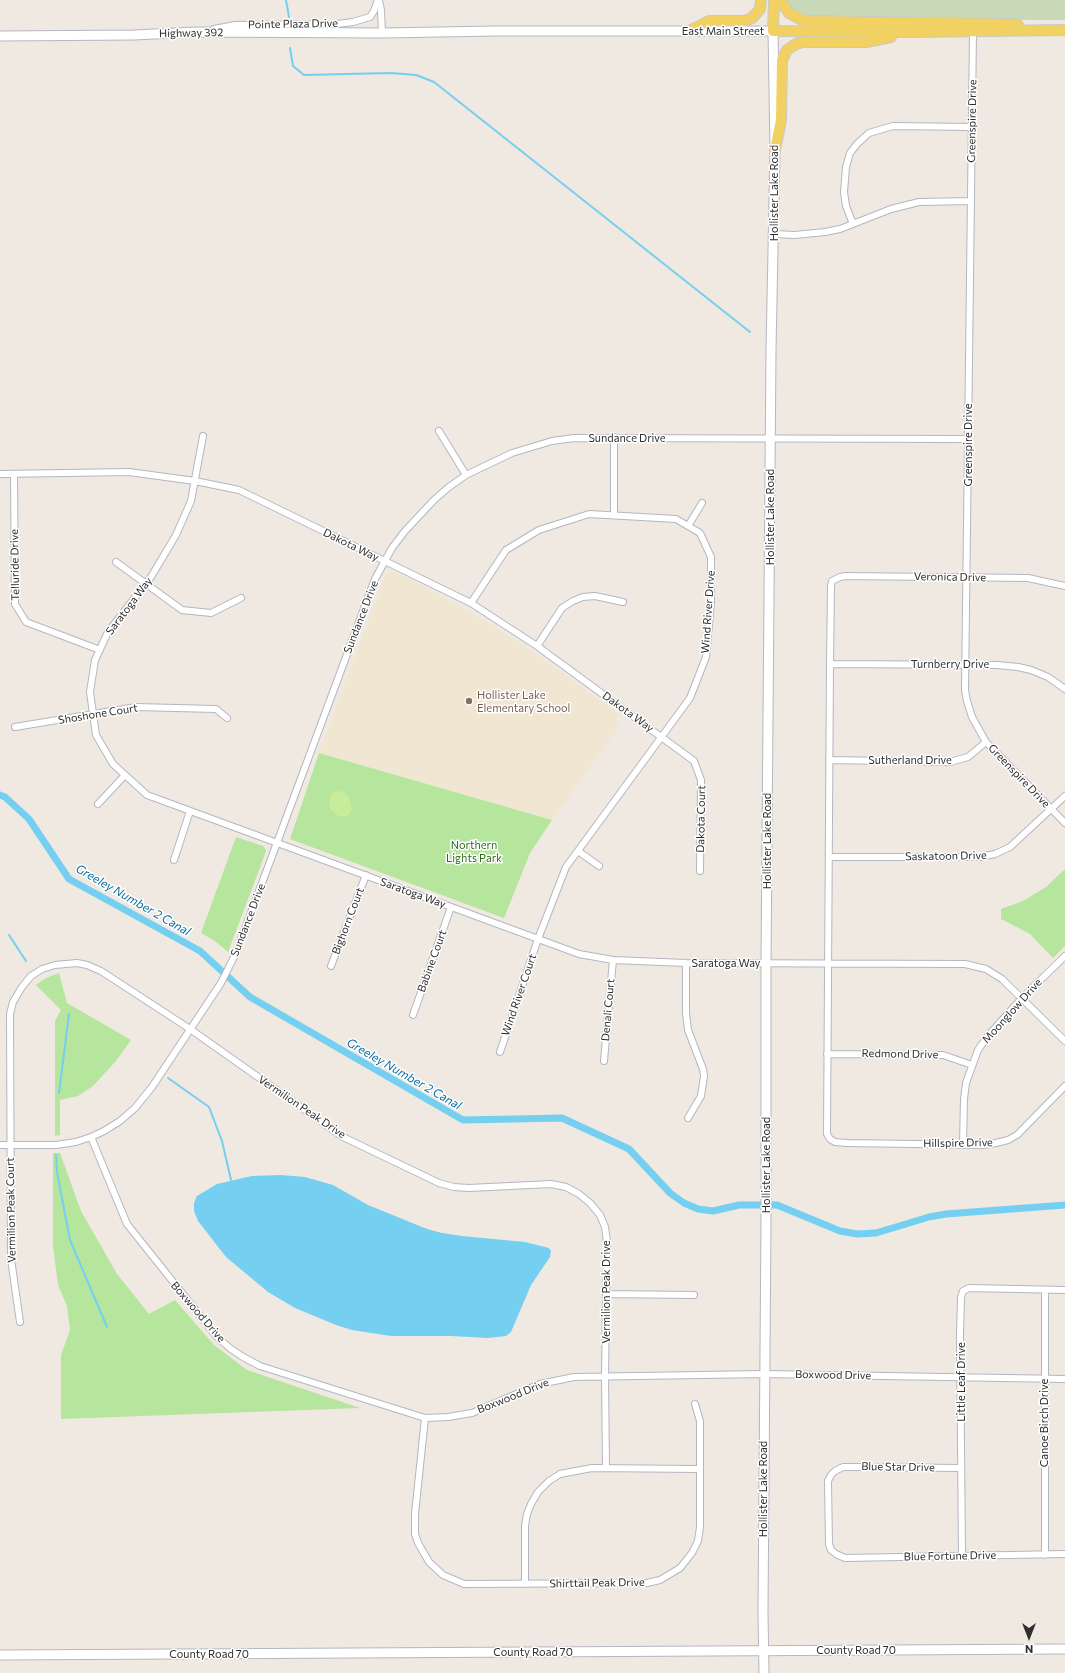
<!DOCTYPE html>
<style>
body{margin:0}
#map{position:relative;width:1065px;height:1673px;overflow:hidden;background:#efe9e1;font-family:Commissioner,sans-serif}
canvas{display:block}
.north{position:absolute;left:1009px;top:1617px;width:40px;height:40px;-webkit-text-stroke:3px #fff;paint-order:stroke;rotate:180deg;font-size:11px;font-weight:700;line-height:16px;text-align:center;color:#2e2e2e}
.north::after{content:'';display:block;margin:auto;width:14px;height:18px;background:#2e2e2e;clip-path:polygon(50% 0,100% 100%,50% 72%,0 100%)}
</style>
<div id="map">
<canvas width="1065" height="1673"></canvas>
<div class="north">N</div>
</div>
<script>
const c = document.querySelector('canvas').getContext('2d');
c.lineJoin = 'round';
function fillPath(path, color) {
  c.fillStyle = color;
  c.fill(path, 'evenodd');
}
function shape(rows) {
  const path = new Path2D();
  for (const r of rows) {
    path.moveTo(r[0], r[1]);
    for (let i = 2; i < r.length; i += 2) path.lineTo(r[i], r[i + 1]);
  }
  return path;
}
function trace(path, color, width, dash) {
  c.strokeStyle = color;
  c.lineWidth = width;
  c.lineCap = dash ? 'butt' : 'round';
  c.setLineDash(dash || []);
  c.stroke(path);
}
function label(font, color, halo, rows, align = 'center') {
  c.font = font + ' Commissioner,sans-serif';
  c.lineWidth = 3;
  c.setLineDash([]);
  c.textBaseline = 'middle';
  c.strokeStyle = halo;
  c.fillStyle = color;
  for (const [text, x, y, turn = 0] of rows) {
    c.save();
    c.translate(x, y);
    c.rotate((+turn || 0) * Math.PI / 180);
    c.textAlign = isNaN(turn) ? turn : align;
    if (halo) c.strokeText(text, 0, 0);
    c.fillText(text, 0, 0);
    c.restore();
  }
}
const education = shape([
 [390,572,393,572,412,580,490,624,553,666,620,715,616,721,620,725,552,820,319,753,385,577]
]);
const green = shape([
 [319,753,552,820,530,853,504,918,290,839],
 [236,837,263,846,266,850,265,854,228,952,215,941,201,933],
 [1065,869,1065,946,1053,958,1030,934,1001,919,1001,909,1023,901,1046,887],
 [59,973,67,1003,131,1040,116,1061,93,1086,78,1096,60,1100,60,1135,55,1136,55,1021,61,1010,36,985,46,978],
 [53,1153,60,1153,81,1211,117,1274,149,1314,175,1300,214,1345,247,1370,360,1408,61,1419,61,1355,70,1330,67,1306,58,1285,53,1246]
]);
const cemetery = shape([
 [785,0,1065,0,1065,20,808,19,795,13]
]);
const pitch = shape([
 [336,791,344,792,350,800,352,809,349,815,340,817,331,810,329,806,330,797,332,793]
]);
const water = shape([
 [281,1175,305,1177,333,1185,368,1205,427,1229,442,1233,462,1236,525,1242,549,1248,551,1251,550,1257,531,1285,511,1332,506,1336,488,1338,451,1336,391,1336,352,1330,336,1325,295,1308,268,1292,226,1257,198,1221,194,1211,194,1203,197,1196,217,1184,252,1176]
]);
const stream = shape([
 [286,0,289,17],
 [290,48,293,66,304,75,391,73,416,75,434,82,750,332],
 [9,935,26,961],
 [168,1078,209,1107,222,1141,231,1180],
 [59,1093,69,1014],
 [56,1155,57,1172,70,1240,107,1327]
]);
const canal = shape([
 [0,795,5,797,29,819,69,879,200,951,250,997,463,1120,562,1118,629,1149,670,1193,684,1203,698,1209,713,1211,739,1205,777,1205,840,1231,857,1234,876,1233,929,1217,946,1214,1065,1205]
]);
const street = shape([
 [379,0,381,10,382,33],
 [214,29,235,25,337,24,353,22,370,17,374,11,378,0],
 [973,31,965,690,967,701,972,717,986,742,1065,823],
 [853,224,846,206,844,192,846,167,850,153,857,144,869,133,893,126,972,127],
 [774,234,795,235,825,232,840,229,891,209,919,202,971,201],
 [439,431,466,475],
 [203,436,191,501,176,535,151,577,108,632,95,660,90,692,96,735,113,764,147,795,579,954,613,960,686,963,965,964,986,969,1002,979,1065,1041],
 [0,474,129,472,195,481,239,490,471,603,537,646,694,761,701,780,700,871],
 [14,474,15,604,26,622,100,650],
 [614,515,614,437],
 [688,526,702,503],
 [116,562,182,610,211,613,241,598],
 [1065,586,1028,578,845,576,840,577,832,581,831,586,830,664,827,1134,830,1139,835,1142,847,1143,983,1145,996,1143,1008,1140,1017,1135,1065,1086],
 [471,603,506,550,539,530,589,514,676,519,700,533,711,557,711,602,706,657,690,698,566,867,538,939,500,1052],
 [537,646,562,608,573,601,583,597,595,596,623,602],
 [830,664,997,665,1018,667,1031,670,1048,677,1065,689],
 [15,727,136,707,216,709,227,718],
 [829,760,950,762,968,757,986,742],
 [98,804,125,775],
 [578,851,599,866],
 [829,857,980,857,995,854,1010,847,1065,796],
 [174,860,190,811],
 [686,963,686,1013,688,1030,703,1069,704,1076,701,1096,688,1118],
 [331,966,366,875],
 [413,1015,451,907],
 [827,1054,943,1055,972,1065],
 [604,1061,613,960],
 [91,1137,127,1224,217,1337,231,1349,243,1357,260,1366,425,1418,448,1417,472,1413,540,1384,574,1377,764,1374,1065,1379],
 [963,1144,964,1099,966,1083,978,1050,987,1037,1022,998,1065,956],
 [0,1145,56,1145,76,1142,91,1137,104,1131,120,1121,135,1108,152,1087,221,983,236,953,375,579,392,548,405,531,434,500,449,487,466,475,512,453,552,441,574,438,968,439],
 [606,1294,694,1295],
 [20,1322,11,1259,10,1014,13,1002,22,987,31,976,42,969,55,965,77,963,87,965,101,971,190,1029,343,1137,439,1183,454,1187,469,1188,551,1184,566,1187,579,1194,590,1203,600,1215,605,1227,607,1242,605,1376,606,1468],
 [425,1418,415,1514,415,1534,418,1543,429,1562,443,1575,464,1584,647,1583,660,1580,680,1568,692,1553,698,1541,700,1527,700,1421,695,1404],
 [961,1468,852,1467,843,1467,835,1471,831,1475,828,1481,829,1544,831,1550,836,1554,845,1558,1065,1554],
 [1045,1555,1045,1290],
 [962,1556,960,1334,961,1297,963,1291,969,1288,1065,1290],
 [525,1584,525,1526,527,1514,531,1504,538,1492,549,1481,560,1474,592,1468,699,1469]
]);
const secondary = shape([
 [0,36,134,35,196,32,382,33,497,31,773,31,775,150,771,350,766,963,766,1221,763,1613,764,1673],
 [0,1655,1065,1649]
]);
const primary = shape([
 [774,0,773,31,913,32,1065,30],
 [780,0,789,13,804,21,1007,24,1018,25],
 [689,31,709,21,745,21,752,18,760,9,761,0],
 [775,150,781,120,782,60,787,50,796,44,803,42,866,42,891,37]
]);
const markers = [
 [469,701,4,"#8d6e63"]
];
const streetNames = [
 ["Pointe Plaza Drive",293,24,-1],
 ["East Main Street",723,31],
 ["Highway 392",191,33,-1],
 ["Greenspire Drive",972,121,-89],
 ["Hollister Lake Road",774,193,-90],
 ["Sundance Drive",627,438],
 ["Greenspire Drive",968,445,-90],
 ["Hollister Lake Road",770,517,-90],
 ["Dakota Way",351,545,26],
 ["Telluride Drive",15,565,-91],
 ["Veronica Drive",950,577,1],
 ["Saratoga Way",129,606,-53],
 ["Wind River Drive",708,612,-86],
 ["Sundance Drive",361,617,-69],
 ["Turnberry Drive",950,664],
 ["Dakota Way",628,712,36],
 ["Shoshone Court",98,714,-9],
 ["Sutherland Drive",910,760],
 ["Greenspire Drive",1019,776,46],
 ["Dakota Court",701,819,-89],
 ["Hollister Lake Road",767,841,-90],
 ["Saskatoon Drive",946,856,-1],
 ["Saratoga Way",413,893,20],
 ["Sundance Drive",248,920,-69],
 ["Bighorn Court",348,921,-69],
 ["Babine Court",432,961,-70],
 ["Saratoga Way",726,963],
 ["Wind River Court",519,995,-71],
 ["Denali Court",608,1010,-85],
 ["Moonglow Drive",1012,1011,-48],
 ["Redmond Drive",900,1054,1],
 ["Vermilion Peak Drive",302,1107,34],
 ["Hillspire Drive",958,1143,-1],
 ["Hollister Lake Road",766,1165,-90],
 ["Vermilion Peak Court",11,1210,-91],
 ["Vermilion Peak Drive",606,1292,-90],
 ["Boxwood Drive",198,1312,49],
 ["Boxwood Drive",833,1375,1],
 ["Little Leaf Drive",961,1382,-90],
 ["Boxwood Drive",513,1396,-22],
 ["Canoe Birch Drive",1044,1423,-90],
 ["Blue Star Drive",898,1467,1],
 ["Hollister Lake Road",763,1489,-90],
 ["Blue Fortune Drive",950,1556,-1],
 ["Shirttail Peak Drive",597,1583,-1],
 ["County Road 70",856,1650],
 ["County Road 70",533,1652],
 ["County Road 70",209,1654]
];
const educationNames = [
 ["Hollister Lake",477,695],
 ["Elementary School",477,708]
];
const parkNames = [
 ["Northern",474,845],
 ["Lights Park",474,858]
];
const waterNames = [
 ["Greeley Number 2 Canal",133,900,30],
 ["Greeley Number 2 Canal",404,1074,30]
];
fillPath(education, '#f0e6d1');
fillPath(green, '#b6e59e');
fillPath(cemetery, '#c8d9b8');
fillPath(pitch, '#c9ec9a');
fillPath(water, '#75cff0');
trace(stream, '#75cff0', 2);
trace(canal, '#75cff0', 7);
trace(street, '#b4b7c1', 8);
trace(secondary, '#b4b7c1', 11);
trace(primary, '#c9c9c9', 12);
trace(street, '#fff', 6);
trace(secondary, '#fff', 9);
trace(primary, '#f2d163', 10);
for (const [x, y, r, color] of markers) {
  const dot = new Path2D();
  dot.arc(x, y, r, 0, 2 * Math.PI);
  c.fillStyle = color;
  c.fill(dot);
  trace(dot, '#fff', 1.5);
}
label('11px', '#2e2e2e', '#fff', streetNames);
label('11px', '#785e54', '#fff', educationNames, 'left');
label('11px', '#2c6e1b', '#fff', parkNames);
label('italic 12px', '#0d6fa3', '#fff', waterNames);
</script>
